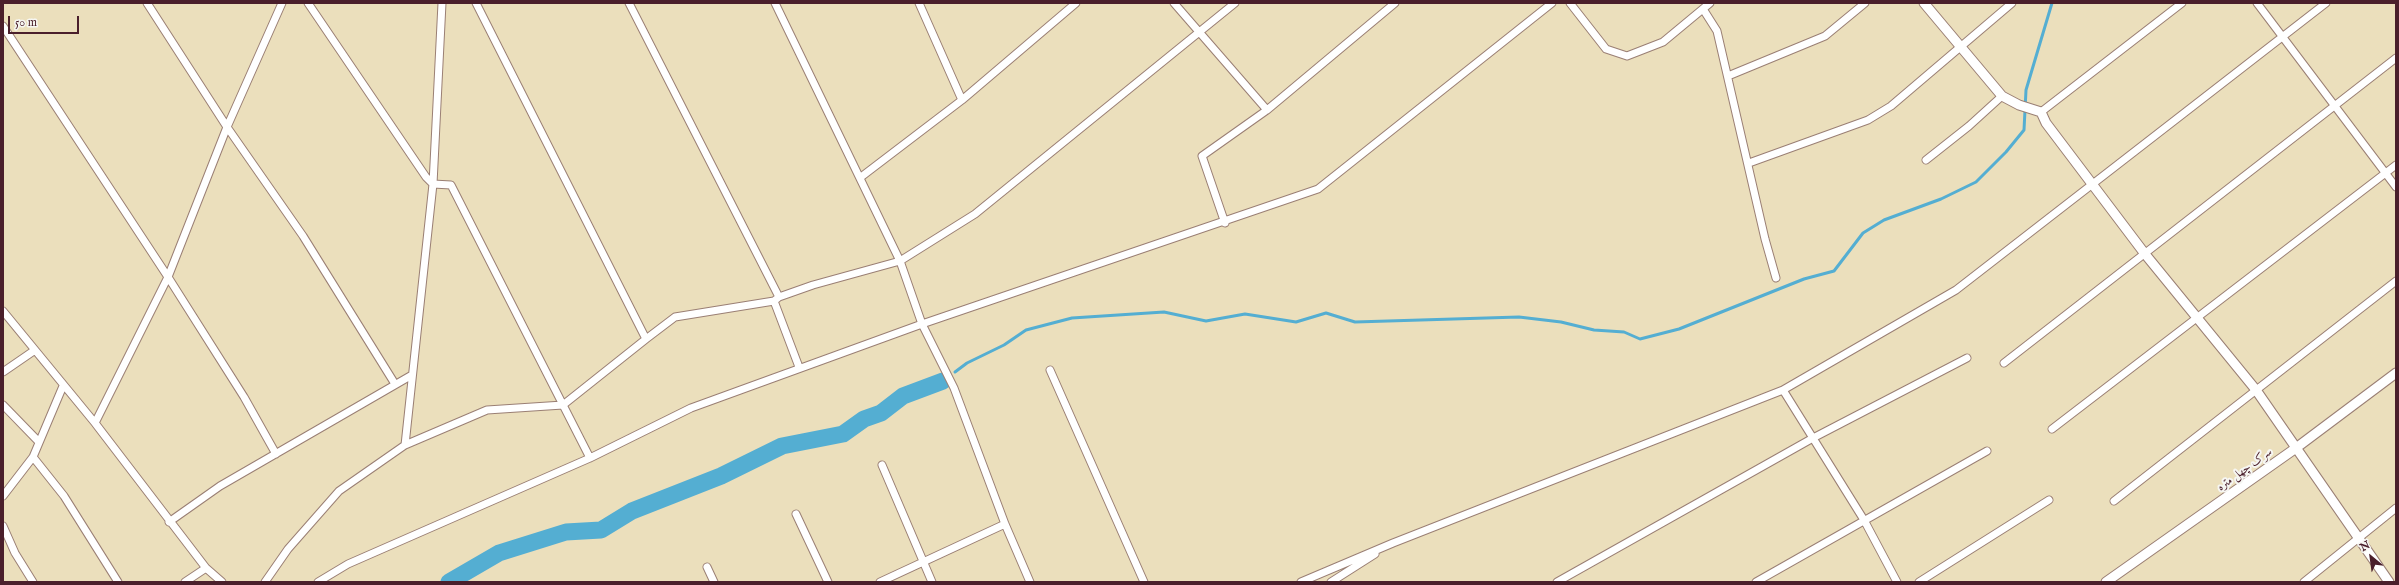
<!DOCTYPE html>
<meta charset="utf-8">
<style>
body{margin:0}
#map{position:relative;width:2399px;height:585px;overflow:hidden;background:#ebdfbc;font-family:"IM FELL English",serif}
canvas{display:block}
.frame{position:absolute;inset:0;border:4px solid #4a1f2b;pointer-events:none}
.north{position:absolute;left:2351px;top:537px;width:40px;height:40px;-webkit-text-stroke:3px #f6f6f2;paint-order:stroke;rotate:331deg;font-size:11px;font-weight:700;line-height:16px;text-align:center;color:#4a1f2b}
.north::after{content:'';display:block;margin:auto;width:14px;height:18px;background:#4a1f2b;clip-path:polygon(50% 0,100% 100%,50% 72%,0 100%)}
.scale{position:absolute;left:8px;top:16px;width:71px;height:18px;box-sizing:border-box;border:2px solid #4a1f2b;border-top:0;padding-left:5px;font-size:12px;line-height:14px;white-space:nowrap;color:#4a1f2b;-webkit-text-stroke:3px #f6f6f2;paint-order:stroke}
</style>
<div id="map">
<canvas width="2399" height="585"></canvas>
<div class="frame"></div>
<div class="north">N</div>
<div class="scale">50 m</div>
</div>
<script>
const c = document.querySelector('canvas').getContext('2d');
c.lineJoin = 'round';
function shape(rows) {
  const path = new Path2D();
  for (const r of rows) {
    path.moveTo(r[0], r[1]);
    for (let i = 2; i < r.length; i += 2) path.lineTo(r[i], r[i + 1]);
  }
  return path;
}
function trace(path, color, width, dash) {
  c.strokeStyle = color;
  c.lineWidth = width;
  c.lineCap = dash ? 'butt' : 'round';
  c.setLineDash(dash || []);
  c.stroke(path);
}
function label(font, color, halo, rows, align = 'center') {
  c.font = font + ' "IM FELL English",Amiri,serif';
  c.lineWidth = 4;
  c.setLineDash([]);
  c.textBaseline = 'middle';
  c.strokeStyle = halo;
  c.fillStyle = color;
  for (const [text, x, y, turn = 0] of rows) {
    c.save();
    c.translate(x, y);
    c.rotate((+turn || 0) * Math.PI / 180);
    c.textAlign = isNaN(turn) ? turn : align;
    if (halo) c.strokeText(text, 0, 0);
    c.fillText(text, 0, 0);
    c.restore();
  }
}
const stream = shape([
 [955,372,967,363,1004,345,1026,330,1072,318,1164,312,1206,321,1245,314,1296,322,1326,313,1355,322,1519,317,1561,322,1594,330,1624,332,1640,339,1679,329,1804,279,1834,271,1863,233,1884,220,1941,199,1976,182,2006,152,2024,130,2026,90,2052,3]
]);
const river = shape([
 [449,582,499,553,566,532,601,530,632,511,721,476,782,446,843,434,864,419,881,413,903,396,943,381]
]);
const minor = shape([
 [147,3,227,127,303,236,395,384],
 [308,3,426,177,433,184,451,185,590,458],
 [476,3,646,339,675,317,774,301],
 [629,3,779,297,774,301,799,367],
 [775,3,900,261,922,324,954,388,1005,524,1030,582],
 [919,3,962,100],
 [1174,3,1267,110],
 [1570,3,1606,49,1627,56,1663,42,1710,3],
 [2257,3,2396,187],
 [1703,9,1717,31,1765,239,1776,278],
 [3,26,168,277,244,397,276,454],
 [1728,76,1825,36,1865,3],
 [2041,112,2182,3],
 [1926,160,1969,126,2002,96],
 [1749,163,1868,120,1891,106,2012,3],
 [861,177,962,100,1076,3],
 [1225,223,1202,156,1267,110,1395,3],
 [779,297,813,285,900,261,975,214,1235,3],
 [3,311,95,423,206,568,222,582],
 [2004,363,2396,58],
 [1050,370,1144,582],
 [3,372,35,350],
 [1783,390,1864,520,1897,582],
 [3,405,39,442],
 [95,423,168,277,227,127,282,3],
 [2052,429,2396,165],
 [405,445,487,410,563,405,646,339],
 [33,457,64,496,118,582],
 [882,465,932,582],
 [3,496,33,457,63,386],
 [2114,501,2396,281],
 [796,514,828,582],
 [169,522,220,486,412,375],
 [3,526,15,553,33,582],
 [707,567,714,582],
 [185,582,206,568],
 [265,582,288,549,339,491,405,445,433,184,442,3],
 [318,582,348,564,590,458,691,408,922,324,1318,189,1552,3],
 [880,582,1005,524],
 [1301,582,1393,543,1783,390,1956,290,2326,3],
 [1331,582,1375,554],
 [1557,582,1813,438,1967,358],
 [1756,582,1987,451],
 [1919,582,2049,500],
 [2304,582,2396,508]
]);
const tertiary = shape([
 [1924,3,2002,96,2019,105,2041,112,2046,123,2145,254,2256,390,2389,582],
 [2106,582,2296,448,2396,373]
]);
const streetNames = [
 ["سرک چهل متره",2245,470,-36]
];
trace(stream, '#54aed2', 3);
trace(river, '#54aed2', 17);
trace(minor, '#9a7f74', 9);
trace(tertiary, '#9a7f74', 11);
trace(minor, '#fff', 7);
trace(tertiary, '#fff', 9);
label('12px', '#4a1f2b', '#f6f6f2', streetNames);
</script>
